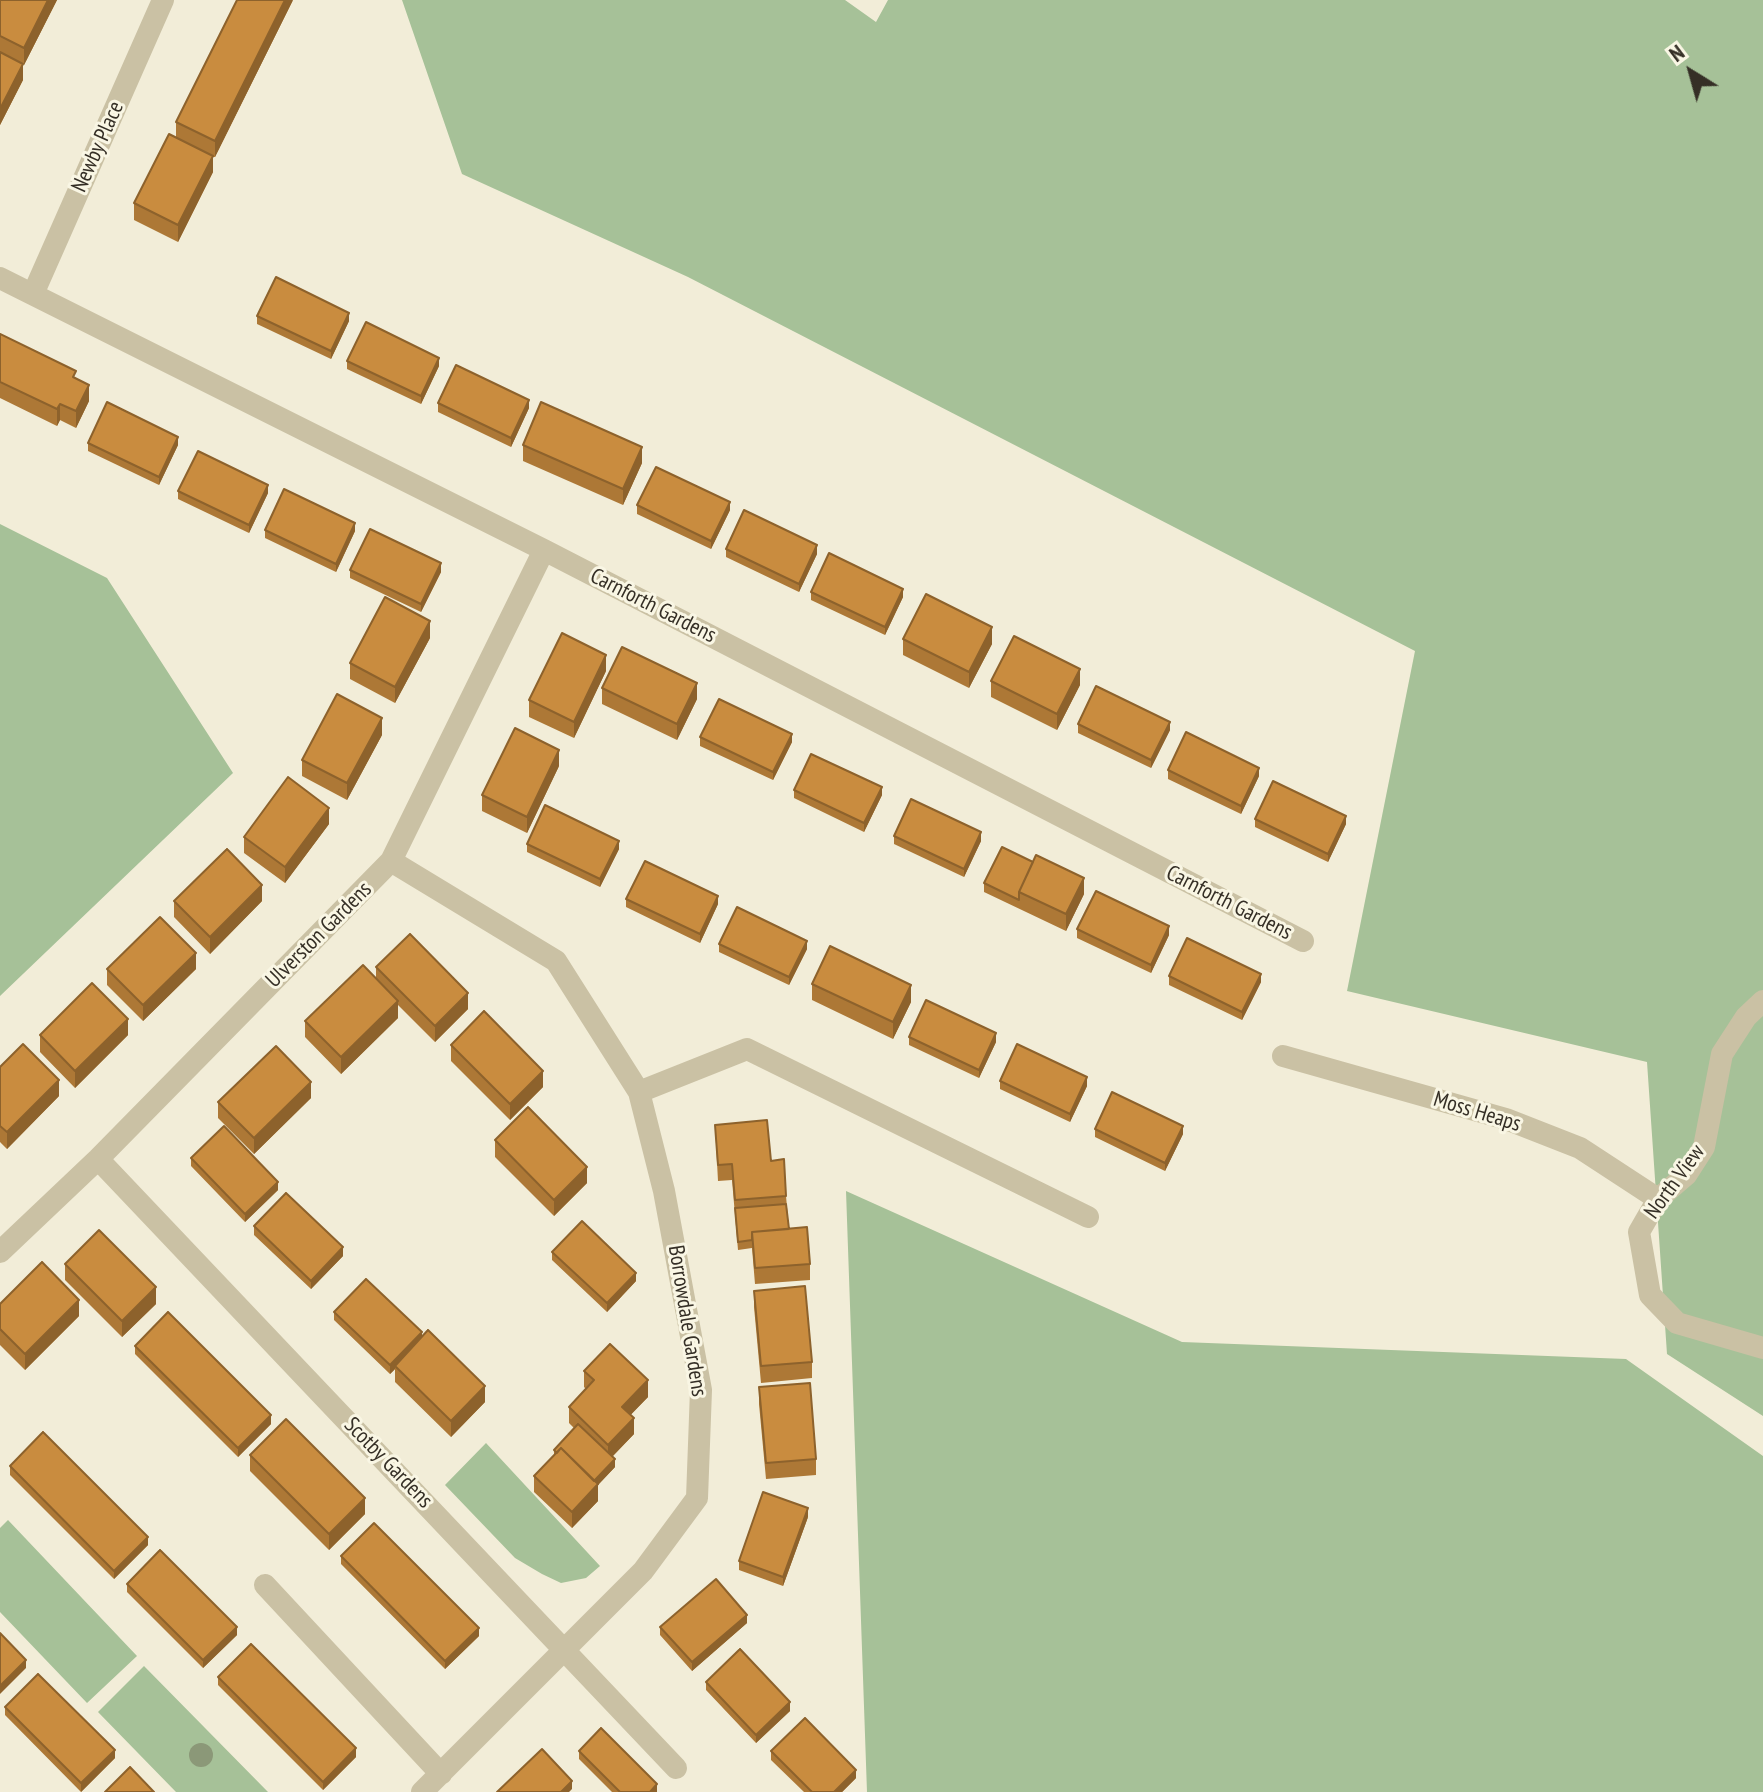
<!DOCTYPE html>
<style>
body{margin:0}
#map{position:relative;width:1763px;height:1792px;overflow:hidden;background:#f2edd8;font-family:"PT Sans Narrow",sans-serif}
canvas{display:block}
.north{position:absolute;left:1651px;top:32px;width:80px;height:80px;-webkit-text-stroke:6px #f9f6e4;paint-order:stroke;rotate:323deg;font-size:22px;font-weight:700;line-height:32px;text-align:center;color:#352f26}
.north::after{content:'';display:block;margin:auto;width:28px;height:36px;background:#352f26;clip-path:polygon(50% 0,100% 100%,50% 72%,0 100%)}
</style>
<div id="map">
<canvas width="1763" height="1792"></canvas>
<div class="north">N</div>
</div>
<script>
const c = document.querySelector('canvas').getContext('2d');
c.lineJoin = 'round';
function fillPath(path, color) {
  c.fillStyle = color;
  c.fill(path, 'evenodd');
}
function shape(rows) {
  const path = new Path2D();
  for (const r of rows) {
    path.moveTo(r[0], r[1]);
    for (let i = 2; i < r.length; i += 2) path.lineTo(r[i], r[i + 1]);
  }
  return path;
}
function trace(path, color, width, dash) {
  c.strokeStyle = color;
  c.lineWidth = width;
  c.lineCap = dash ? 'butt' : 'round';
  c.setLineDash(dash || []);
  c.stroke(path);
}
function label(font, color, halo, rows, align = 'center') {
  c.font = font + ' "PT Sans Narrow",sans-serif';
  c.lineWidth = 6;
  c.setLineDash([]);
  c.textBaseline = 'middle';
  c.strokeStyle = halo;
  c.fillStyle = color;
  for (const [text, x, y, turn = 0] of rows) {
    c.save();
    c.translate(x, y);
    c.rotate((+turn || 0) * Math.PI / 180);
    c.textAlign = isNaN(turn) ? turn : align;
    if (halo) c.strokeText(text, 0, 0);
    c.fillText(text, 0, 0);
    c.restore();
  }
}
const green = shape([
 [402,0,845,0,876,22,888,0,1763,0,1763,1416,1667,1354,1647,1062,1347,991,1415,651,688,277,462,174],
 [0,524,107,578,233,773,0,996],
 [846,1191,1182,1342,1626,1359,1763,1456,1763,1792,867,1792],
 [486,1443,600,1566,586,1578,561,1583,542,1574,515,1558,445,1485],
 [8,1520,137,1656,87,1703,0,1612,0,1528],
 [144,1666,268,1792,176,1792,98,1712]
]);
const minor = shape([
 [0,278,544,550,1303,941],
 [33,294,163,0],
 [391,861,556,961,639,1092,664,1191,701,1390,697,1498,643,1571,422,1792],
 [1763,1001,1746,1017,1722,1054,1704,1147,1686,1175,1658,1199,1639,1232,1650,1295,1677,1323,1763,1348],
 [1283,1056,1506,1119,1580,1148,1658,1199],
 [639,1092,747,1049,1088,1217],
 [98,1159,676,1768],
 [0,1252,98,1159,391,861,544,550],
 [265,1585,441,1774]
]);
const trees = [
 [201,1755]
];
const wall = shape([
 [57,0,24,65,23,64,23,80,0,125,0,1],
 [293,0,215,157,213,157,213,172,178,242,134,220,134,203,176,137,176,122],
 [257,316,349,321,331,359,257,324],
 [0,334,76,378,89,401,76,428,60,420,57,426,0,398],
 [347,361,439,366,421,404,347,369],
 [438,403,529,408,511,447,438,412],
 [88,443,178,445,159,485,88,451],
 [523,445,642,463,623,505,523,461],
 [178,491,268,493,249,533,178,499],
 [637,505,730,510,711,549,637,514],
 [265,530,355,531,336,572,265,538],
 [726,549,817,554,799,592,726,557],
 [350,570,441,572,421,612,350,578],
 [811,592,903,597,885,635,811,600],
 [430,638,395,703,350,679,350,663],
 [903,639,992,644,969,688,903,655],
 [606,671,574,738,529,717,529,700],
 [991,681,1080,685,1057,730,991,697],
 [602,688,697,699,677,740,602,704],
 [1078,724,1170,730,1151,768,1078,733],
 [382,735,347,800,302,776,302,760],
 [700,737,792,742,773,780,700,746],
 [559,766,527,833,482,811,482,795],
 [1168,770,1259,776,1241,814,1168,779],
 [794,790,882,795,864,832,794,798],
 [1255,819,1346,824,1328,862,1255,827],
 [329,824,285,883,244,853,244,837],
 [894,836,981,841,964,877,894,844],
 [527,844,619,849,600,887,527,852],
 [1033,862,1084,894,1066,931,984,892,984,883],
 [626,899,718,904,700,943,626,907],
 [174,901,262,901,210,954,174,917],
 [1077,929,1169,935,1151,973,1077,938],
 [719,944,807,949,789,985,719,952],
 [376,967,468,1009,435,1042,398,1005,398,1018,341,1074,305,1037,305,1021,376,979],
 [107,969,196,969,143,1021,107,985],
 [1169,976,1261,982,1242,1020,1169,985],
 [812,984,911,1002,893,1039,812,1000],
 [40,1035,128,1035,75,1088,40,1052],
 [909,1037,996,1042,979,1078,909,1045],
 [451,1045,543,1087,510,1120,451,1061],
 [0,1067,59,1096,7,1149,0,1142],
 [1000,1081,1087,1086,1070,1122,1000,1089],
 [311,1098,254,1154,218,1118,218,1102],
 [715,1125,771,1161,786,1196,789,1229,810,1264,810,1280,755,1284,752,1248,738,1250,732,1180,718,1181],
 [1095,1129,1183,1134,1165,1171,1095,1137],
 [495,1140,587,1183,554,1216,495,1157],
 [191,1158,278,1190,245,1222,191,1166],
 [254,1226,343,1256,311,1289,254,1235],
 [552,1252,636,1281,607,1312,552,1260],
 [65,1264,156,1304,122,1337,65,1280],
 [754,1291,812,1362,812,1378,761,1383,754,1307],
 [0,1304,79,1316,25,1370,0,1345],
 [334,1312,422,1337,485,1402,451,1437,395,1382,395,1369,390,1374,334,1320],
 [135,1346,271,1424,238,1457,135,1354],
 [584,1371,648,1397,630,1415,634,1434,612,1457,615,1467,598,1485,598,1501,572,1528,534,1492,534,1476,554,1456,554,1450,574,1428,569,1423,569,1407,586,1389,584,1387],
 [759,1387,816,1459,816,1475,766,1479,759,1404],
 [250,1455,365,1514,329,1550,250,1471],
 [10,1466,148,1545,114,1579,10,1475],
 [808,1517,783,1586,739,1570,739,1561],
 [341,1556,479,1636,445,1669,341,1564],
 [127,1584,237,1635,203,1668,127,1592],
 [747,1623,692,1671,660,1635,660,1627],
 [218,1677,356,1757,323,1790,218,1685],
 [706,1682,790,1711,756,1743,706,1690],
 [5,1707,115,1758,81,1792,5,1715],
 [579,1751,657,1792,612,1792,579,1759],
 [771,1751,856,1778,842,1792,804,1792,771,1760]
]);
const shadedWall = shape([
 [48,0,57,0,24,65,24,48],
 [285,0,293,0,215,157,215,141],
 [23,64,23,80,0,125,0,109],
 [213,156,213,172,178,242,178,225],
 [349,313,349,321,331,359,331,351],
 [439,358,439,366,421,404,421,396],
 [89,385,89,401,76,428,76,411],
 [529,400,529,408,511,447,511,438],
 [60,404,60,420,57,426,57,409],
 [178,437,178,445,159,485,159,477],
 [642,447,642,463,623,505,623,489],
 [268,485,268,493,249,533,249,525],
 [730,502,730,510,711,549,711,541],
 [355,523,355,531,336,572,336,564],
 [817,545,817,554,799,592,799,584],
 [441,563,441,572,421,612,421,604],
 [903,589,903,597,885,635,885,627],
 [430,621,430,638,395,703,395,687],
 [992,627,992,644,969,688,969,672],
 [606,655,606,671,574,738,574,722],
 [1080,669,1080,685,1057,730,1057,714],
 [697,683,697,699,677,740,677,724],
 [382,718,382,735,347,800,347,783],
 [1170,722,1170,730,1151,768,1151,760],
 [792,734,792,742,773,780,773,772],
 [559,750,559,766,527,833,527,817],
 [1259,768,1259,776,1241,814,1241,806],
 [882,787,882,795,864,832,864,823],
 [329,808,329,824,285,883,285,867],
 [1346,816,1346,824,1328,862,1328,854],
 [981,832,981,841,964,877,964,869],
 [619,841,619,849,600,887,600,879],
 [1084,878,1084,894,1066,931,1066,914],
 [262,885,262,901,210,954,210,937],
 [718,896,718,904,700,943,700,934],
 [1169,926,1169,935,1151,973,1151,965],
 [807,941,807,949,789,985,789,977],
 [196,953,196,969,143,1021,143,1005],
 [1261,974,1261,982,1242,1020,1242,1012],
 [911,985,911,1002,893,1039,893,1022],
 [468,993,468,1009,435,1042,435,1026],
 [398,1001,398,1018,341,1074,341,1057],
 [128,1019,128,1035,75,1088,75,1071],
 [996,1033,996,1042,979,1078,979,1070],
 [543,1071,543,1087,510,1120,510,1104],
 [1087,1077,1087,1086,1070,1122,1070,1114],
 [59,1080,59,1096,7,1149,7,1132],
 [311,1082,311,1098,254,1154,254,1138],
 [1183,1126,1183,1134,1165,1171,1165,1163],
 [587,1167,587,1183,554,1216,554,1200],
 [278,1182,278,1190,245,1222,245,1214],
 [343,1247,343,1256,311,1289,311,1281],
 [636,1273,636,1281,607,1312,607,1303],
 [156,1287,156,1304,122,1337,122,1321],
 [79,1300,79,1316,25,1370,25,1354],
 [422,1332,422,1340,395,1366,395,1369,390,1374,390,1365],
 [648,1380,648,1397,622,1424,622,1407],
 [485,1386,485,1402,451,1437,451,1421],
 [271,1415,271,1424,238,1457,238,1448],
 [634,1418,634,1434,608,1461,608,1445],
 [615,1459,615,1467,598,1485,598,1501,572,1528,572,1512,590,1485],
 [365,1498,365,1514,329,1550,329,1534],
 [808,1508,808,1517,783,1586,783,1577],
 [148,1537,148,1545,114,1579,114,1571],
 [747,1615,747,1623,692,1671,692,1662],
 [237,1627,237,1635,203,1668,203,1660],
 [479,1628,479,1636,445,1669,445,1661],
 [26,1660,26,1668,0,1694,0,1686],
 [790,1702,790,1711,756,1743,756,1735],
 [356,1748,356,1757,323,1790,323,1782],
 [115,1750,115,1758,81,1792,81,1783],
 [856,1770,856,1778,842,1792,834,1792],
 [572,1781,572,1789,569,1792,561,1792],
 [657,1784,657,1792,650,1792]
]);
const building = shape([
 [0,0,48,0,24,48,0,36,0,0],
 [237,0,285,0,215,141,176,122,237,0],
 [0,52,23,64,0,109,0,52],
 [169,134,213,156,178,225,134,203,169,134],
 [276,277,349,313,331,351,257,316,276,277],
 [366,322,439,358,421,396,347,361,366,322],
 [0,334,76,371,73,377,89,385,76,411,60,404,57,409,0,382,0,334],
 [456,365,529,400,511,438,438,403,456,365],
 [107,402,178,437,159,477,88,443,107,402],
 [541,402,642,447,623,489,523,445,541,402],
 [198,451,268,485,249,525,178,491,198,451],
 [656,467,730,502,711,541,637,505,656,467],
 [284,489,355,523,336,564,265,530,284,489],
 [744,510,817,545,799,584,726,549,744,510],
 [370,529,441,563,421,604,350,570,370,529],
 [829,553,903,589,885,627,811,592,829,553],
 [926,594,992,627,969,672,903,639,926,594],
 [385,597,430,621,395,687,350,663,385,597],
 [562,633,606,655,574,722,529,700,562,633],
 [1014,636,1080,669,1057,714,991,681,1014,636],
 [622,647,697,683,677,724,602,688,622,647],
 [1096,686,1170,722,1151,760,1078,724,1096,686],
 [337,694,382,718,347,783,302,760,337,694],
 [719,699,792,734,773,772,700,737,719,699],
 [515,728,559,750,527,817,482,795,515,728],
 [1186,732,1259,768,1241,806,1168,770,1186,732],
 [811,754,882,787,864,823,794,790,811,754],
 [288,777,329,808,285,867,244,837,288,777],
 [1273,781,1346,816,1328,854,1255,819,1273,781],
 [911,799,981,832,964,869,894,836,911,799],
 [545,805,619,841,600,879,527,844,545,805],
 [1002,847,1033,862,1019,892,1019,900,984,883,1002,847],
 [227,849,262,885,210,937,174,901,227,849],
 [1036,855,1084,878,1066,914,1019,892,1036,855],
 [645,861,718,896,700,934,626,899,645,861],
 [1096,891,1169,926,1151,965,1077,929,1096,891],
 [737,907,807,941,789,977,719,944,737,907],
 [160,917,196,953,143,1005,107,969,160,917],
 [410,934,468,993,435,1026,376,967,410,934],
 [1187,938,1261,974,1242,1012,1169,976,1187,938],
 [830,946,911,985,893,1022,812,984,830,946],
 [363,965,398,1001,341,1057,305,1021,363,965],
 [92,983,128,1019,75,1071,40,1035,92,983],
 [926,1000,996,1033,979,1070,909,1037,926,1000],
 [484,1011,543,1071,510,1104,451,1045,484,1011],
 [23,1044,59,1080,7,1132,0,1126,0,1067,23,1044],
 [1017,1044,1087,1077,1070,1114,1000,1081,1017,1044],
 [276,1046,311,1082,254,1138,218,1102,276,1046],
 [1112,1092,1183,1126,1165,1163,1095,1129,1112,1092],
 [528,1107,587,1167,554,1200,495,1140,528,1107],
 [767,1120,771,1161,784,1159,786,1196,735,1200,732,1164,718,1165,715,1125,767,1120],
 [224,1126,278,1182,245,1214,191,1158,224,1126],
 [286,1193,343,1247,311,1281,254,1226,286,1193],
 [786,1204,789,1229,752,1232,752,1240,738,1242,735,1208,786,1204],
 [582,1221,636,1273,607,1303,552,1252,582,1221],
 [807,1227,810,1264,755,1268,752,1232,807,1227],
 [99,1230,156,1287,122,1321,65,1264,99,1230],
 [42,1262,79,1300,25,1354,0,1329,0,1304,42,1262],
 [366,1279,422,1332,390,1365,334,1312,366,1279],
 [805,1286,812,1362,761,1366,754,1291,805,1286],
 [168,1312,271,1415,238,1448,135,1346,168,1312],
 [428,1330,485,1386,451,1421,395,1366,428,1330],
 [610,1344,648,1380,622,1407,634,1418,608,1445,569,1407,594,1380,584,1371,610,1344],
 [810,1383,816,1459,766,1463,759,1387,810,1383],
 [286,1419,365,1498,329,1534,250,1455,286,1419],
 [578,1424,615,1459,594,1481,561,1448,557,1453,554,1450,578,1424],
 [43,1432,148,1537,114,1571,10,1466,43,1432],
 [561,1448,598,1484,572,1512,534,1476,561,1448],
 [763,1492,808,1508,783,1577,739,1561,763,1492],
 [374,1523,479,1628,445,1661,341,1556,374,1523],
 [160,1550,237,1627,203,1660,127,1584,160,1550],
 [716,1579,747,1615,692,1662,660,1627,716,1579],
 [0,1633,26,1660,0,1686,0,1633],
 [251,1644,356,1748,323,1782,218,1677,251,1644],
 [740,1649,790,1702,756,1735,706,1682,740,1649],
 [38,1674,115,1750,81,1783,5,1707,38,1674],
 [805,1718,856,1770,834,1792,812,1792,771,1751,805,1718],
 [601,1728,657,1784,650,1792,620,1792,579,1751,601,1728],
 [542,1749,572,1781,561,1792,497,1792,542,1749],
 [130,1767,154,1792,105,1792,130,1767]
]);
const streetNames = [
 ["Newby Place",98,147,-66],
 ["Carnforth Gardens",653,606,27],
 ["Carnforth Gardens",1229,903,27],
 ["Ulverston Gardens",319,935,-45],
 ["Moss Heaps",1477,1112,17],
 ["North View",1675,1182,-54],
 ["Borrowdale Gardens",687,1321,81],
 ["Scotby Gardens",388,1463,46]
];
fillPath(green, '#a6c198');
trace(minor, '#cac1a4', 22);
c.fillStyle = '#8b9878';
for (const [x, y] of trees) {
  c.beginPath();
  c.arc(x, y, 12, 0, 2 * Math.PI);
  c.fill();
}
fillPath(wall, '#ad7836');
fillPath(shadedWall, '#8d622c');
fillPath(building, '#c98c3f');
trace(building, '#8d622c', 2);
label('22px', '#352f26', '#f9f6e4', streetNames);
</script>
